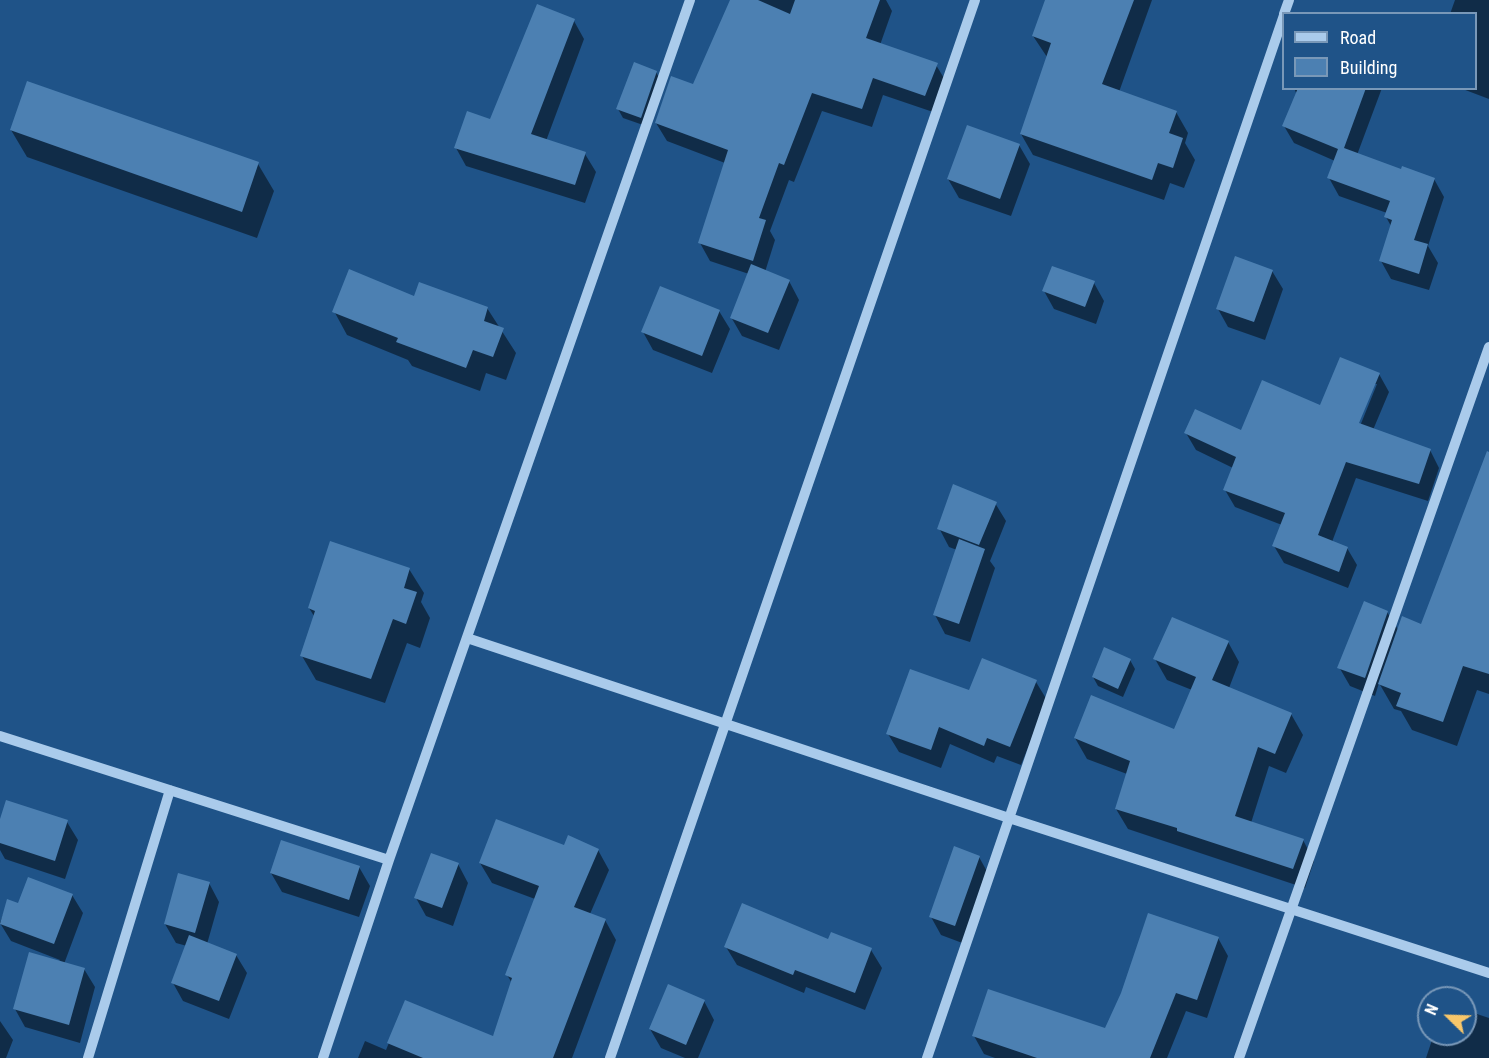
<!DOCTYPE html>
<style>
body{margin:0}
#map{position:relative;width:1489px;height:1058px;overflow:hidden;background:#1f5388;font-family:"Roboto Condensed",sans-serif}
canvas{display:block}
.legend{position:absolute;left:1282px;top:12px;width:195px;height:78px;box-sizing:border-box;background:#1f5388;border:2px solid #7998b8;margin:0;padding:8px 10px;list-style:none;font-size:18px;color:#fff}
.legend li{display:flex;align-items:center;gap:12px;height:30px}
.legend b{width:30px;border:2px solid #7998b8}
.north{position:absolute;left:1417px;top:986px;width:60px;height:60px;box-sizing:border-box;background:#1f5388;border:2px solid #7998b8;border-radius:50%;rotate:293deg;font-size:16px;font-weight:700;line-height:24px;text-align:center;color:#fff}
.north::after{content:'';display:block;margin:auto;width:21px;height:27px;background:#f8c76a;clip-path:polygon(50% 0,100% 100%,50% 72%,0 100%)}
</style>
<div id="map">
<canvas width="1489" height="1058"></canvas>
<ul class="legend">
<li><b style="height:8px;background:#aacbeb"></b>Road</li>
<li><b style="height:16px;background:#4c80b2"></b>Building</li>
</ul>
<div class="north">N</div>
</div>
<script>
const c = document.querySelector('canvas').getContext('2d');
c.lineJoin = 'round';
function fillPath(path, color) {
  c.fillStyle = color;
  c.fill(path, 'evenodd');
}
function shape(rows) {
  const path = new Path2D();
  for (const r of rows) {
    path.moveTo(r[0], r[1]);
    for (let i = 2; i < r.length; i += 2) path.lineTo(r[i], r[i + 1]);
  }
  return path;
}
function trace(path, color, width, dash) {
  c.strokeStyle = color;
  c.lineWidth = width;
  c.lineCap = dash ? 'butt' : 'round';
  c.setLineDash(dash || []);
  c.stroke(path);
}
const shadow = shape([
 [731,0,886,0,892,11,880,45,936,65,947,83,936,113,883,95,872,127,822,111,794,182,789,180,770,231,775,240,765,272,789,281,799,300,779,350,742,336,731,317,749,274,710,261,700,243,725,163,667,141,656,123,694,86],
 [1047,0,1152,0,1119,92,1176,112,1188,133,1185,143,1195,160,1184,188,1170,183,1164,200,1033,155,1021,134,1047,57,1033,36],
 [1455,0,1489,0,1489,99,1460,88,1476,88,1476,14,1450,14],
 [574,21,584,39,546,141,585,154,596,172,585,203,466,166,456,148,491,121],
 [656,72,661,81,646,126,623,118,618,109],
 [1294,88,1382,88,1357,155,1402,171,1434,179,1444,197,1428,246,1438,263,1429,290,1391,279,1381,261,1391,226,1386,217,1387,213,1339,196,1329,178,1335,161,1294,143,1284,126,1297,95],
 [11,130,258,164,274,191,257,238,27,157],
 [1019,145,1030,164,1011,216,959,198,948,179],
 [1272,271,1283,289,1265,340,1228,327,1218,309],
 [1094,283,1104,301,1096,324,1054,309,1044,291],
 [415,298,487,308,516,353,506,380,486,373,480,391,412,366,408,360,347,335,334,311],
 [719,311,730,329,712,373,653,350,643,332],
 [1379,374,1389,392,1373,430,1430,450,1439,468,1428,501,1356,478,1332,542,1347,548,1357,565,1348,588,1284,563,1274,546,1282,525,1235,507,1225,490,1233,468,1196,450,1186,433,1242,432,1321,407],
 [1374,384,1377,384,1358,431,1355,430],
 [995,503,1006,521,990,561,995,568,970,642,945,634,935,615,957,550,949,547,939,528],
 [1489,505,1489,694,1477,690,1457,746,1412,730,1401,711,1394,709,1379,683,1375,696,1350,686,1339,667,1387,612,1399,631,1421,625],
 [409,569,424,593,421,602,430,618,420,648,407,643,385,703,316,680,302,656,314,616,309,608],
 [1228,642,1239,662,1229,688,1291,714,1303,735,1286,773,1269,766,1251,823,1303,840,1314,861,1305,888,1128,829,1116,809,1127,774,1087,759,1075,738,1175,730,1192,690,1167,680,1155,659],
 [983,660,1036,682,1047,700,1021,765,997,756,994,763,950,744,941,768,899,752,888,734,970,692],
 [1130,660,1135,669,1123,697,1098,686,1093,677],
 [67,822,78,840,65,879,5,859,0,850,0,824],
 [564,846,598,850,609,870,590,914,605,920,616,940,572,1058,358,1058,365,1041,386,1050,406,1001,492,1037,495,1034,512,983,507,975,535,899,492,883,480,863],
 [979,857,989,875,965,944,941,935,931,917],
 [458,864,468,883,453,926,426,916,416,898],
 [359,867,370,886,359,917,282,892,271,873],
 [209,883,219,902,207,944,236,955,247,973,229,1019,183,1001,173,983,187,946,176,943,165,924],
 [72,895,83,913,64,964,84,969,95,987,80,1043,25,1027,15,1009,60,960,11,941,0,923,8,901,19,905],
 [832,934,871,950,882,968,865,1010,806,987,804,993,737,965,726,947,829,941],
 [1218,938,1228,956,1207,1018,1186,1011,1167,1058,995,1058,984,1054,974,1036,1106,1030],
 [704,1001,714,1020,698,1058,685,1058,661,1048,650,1029],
 [1465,1010,1489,1018,1489,1058,1426,1058,1434,1034,1465,1034],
 [0,1021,13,1040,6,1058,0,1058]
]);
const building = shape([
 [730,0,758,0,790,14,795,0,880,0,866,38,938,63,925,96,873,78,862,109,812,93,784,165,779,163,759,218,766,220,753,261,698,243,728,150,655,123,671,76,693,84],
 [1045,0,1134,0,1102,84,1177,111,1169,133,1183,138,1173,168,1158,163,1152,180,1020,134,1051,43,1032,36],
 [537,4,575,19,531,134,586,152,575,185,454,148,467,111,490,119],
 [634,62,657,71,641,118,616,109],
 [27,81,259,162,242,212,10,130],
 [1298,88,1366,88,1344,148,1401,169,1402,166,1435,178,1414,240,1428,244,1419,274,1379,261,1392,220,1384,217,1390,201,1327,178,1338,149,1282,126],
 [967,125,1020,144,1000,199,947,179],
 [1235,256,1273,270,1254,322,1216,309],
 [751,264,790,280,768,333,730,318],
 [1052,266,1095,281,1085,307,1042,291],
 [349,269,414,296,419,282,488,307,484,321,504,328,493,357,473,350,466,368,396,342,398,338,332,312],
 [660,286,720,310,702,356,641,332],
 [1340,357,1380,373,1359,423,1431,449,1419,484,1346,462,1318,535,1348,547,1339,572,1272,546,1285,513,1223,490,1236,457,1184,433,1195,409,1241,430,1262,380,1320,405],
 [1487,451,1489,452,1489,674,1463,666,1443,722,1396,706,1401,693,1378,684,1402,616,1421,624],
 [953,484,997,502,979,545,937,529],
 [959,539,985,549,959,624,933,615],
 [330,541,410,568,404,588,417,592,406,624,393,619,371,679,300,656,315,611,308,608],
 [1364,601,1388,611,1365,678,1337,668],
 [1172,617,1229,641,1212,680,1292,713,1275,754,1258,747,1235,816,1304,839,1293,869,1177,831,1177,828,1115,809,1130,761,1074,738,1091,695,1174,729,1196,677,1153,659],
 [1104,647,1131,659,1118,689,1092,677],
 [982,658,1037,680,1010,747,987,738,984,746,939,727,931,750,886,734,910,669,969,690],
 [6,800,68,820,55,861,0,843,0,819],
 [496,819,564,845,568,835,599,849,574,907,606,919,553,1058,423,1058,387,1043,405,1000,493,1036,512,978,505,975,539,886,479,863],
 [281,840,360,866,349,900,270,873],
 [954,846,980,856,955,926,929,917],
 [431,853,459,863,442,908,414,898],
 [178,873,210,882,195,933,164,924],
 [28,877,73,894,54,944,0,924,7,899,18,903],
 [742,903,828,939,831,932,872,948,855,993,795,970,793,975,724,947],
 [1148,913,1219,937,1197,1000,1176,993,1150,1058,1037,1058,972,1036,988,989,1105,1028,1121,993],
 [189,935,237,954,219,1001,171,983],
 [29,952,85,968,69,1025,13,1009],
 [668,984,705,1000,686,1045,649,1029]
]);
const minor = shape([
 [1284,14,1289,0],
 [467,638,1009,818,1489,973],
 [0,736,389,860],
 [88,1058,170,790],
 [323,1058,389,860,690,0],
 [610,1058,975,0],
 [927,1058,1284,15],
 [1239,1058,1489,347]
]);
fillPath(shadow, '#0007');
fillPath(building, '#4c80b2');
trace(minor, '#aacbeb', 10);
</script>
